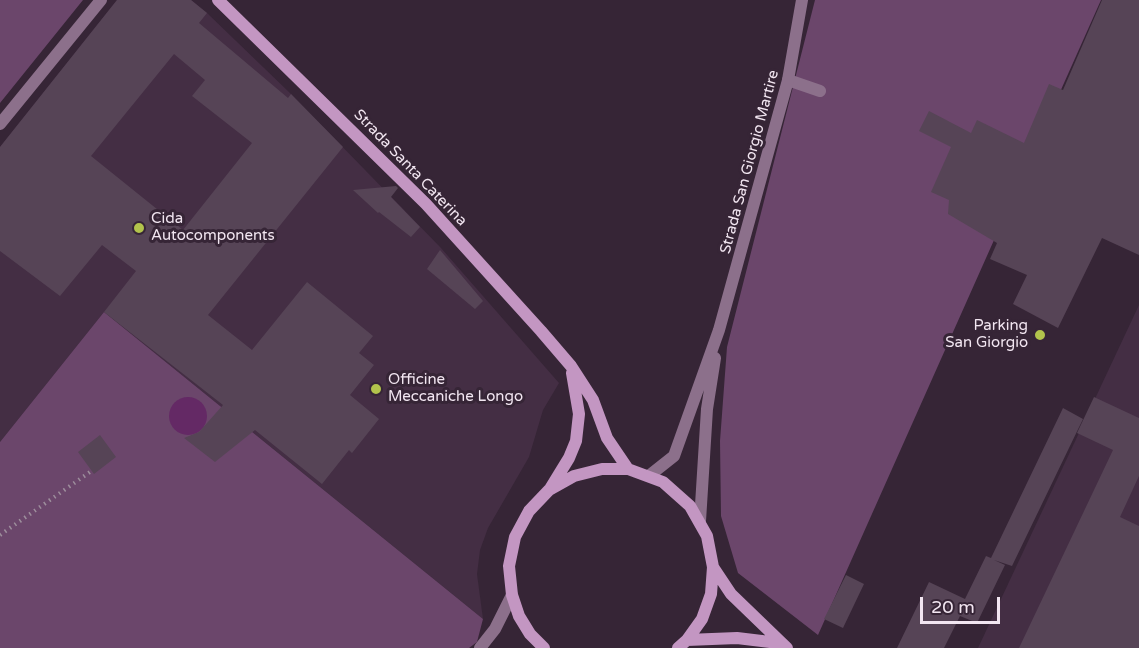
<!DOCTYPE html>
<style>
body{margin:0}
#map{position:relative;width:1139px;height:648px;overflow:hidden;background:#362536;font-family:"Varela Round",sans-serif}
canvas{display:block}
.scale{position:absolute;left:920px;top:597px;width:80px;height:27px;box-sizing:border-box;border:3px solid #f2e6f1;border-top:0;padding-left:8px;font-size:18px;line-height:21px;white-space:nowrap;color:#f2e6f1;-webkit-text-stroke:4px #362536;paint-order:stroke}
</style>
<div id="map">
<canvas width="1139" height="648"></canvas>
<div class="scale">20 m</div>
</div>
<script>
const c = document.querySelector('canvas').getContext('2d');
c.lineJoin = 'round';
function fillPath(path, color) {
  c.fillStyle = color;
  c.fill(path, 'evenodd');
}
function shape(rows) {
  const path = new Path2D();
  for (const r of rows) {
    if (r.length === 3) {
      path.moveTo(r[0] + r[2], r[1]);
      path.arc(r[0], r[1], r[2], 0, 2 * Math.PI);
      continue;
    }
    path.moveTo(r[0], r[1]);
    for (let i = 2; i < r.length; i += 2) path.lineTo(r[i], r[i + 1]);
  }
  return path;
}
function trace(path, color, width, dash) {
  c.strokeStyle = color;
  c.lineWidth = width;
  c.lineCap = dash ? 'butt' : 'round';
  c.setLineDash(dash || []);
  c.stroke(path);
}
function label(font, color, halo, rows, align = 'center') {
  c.font = font + ' "Varela Round",sans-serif';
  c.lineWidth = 6;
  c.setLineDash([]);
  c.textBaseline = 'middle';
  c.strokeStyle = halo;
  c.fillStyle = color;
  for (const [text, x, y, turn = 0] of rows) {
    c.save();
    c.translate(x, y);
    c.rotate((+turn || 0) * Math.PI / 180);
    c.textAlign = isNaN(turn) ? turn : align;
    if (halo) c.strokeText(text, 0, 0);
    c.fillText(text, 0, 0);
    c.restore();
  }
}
const built = shape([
 [117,0,191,0,207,13,291,94,441,248,559,383,543,410,529,457,488,528,480,550,477,574,483,619,104,312,0,442,0,147],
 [1139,305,1139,648,978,648]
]);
const green = shape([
 [0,0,83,0,0,103],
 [815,0,1101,0,818,635,738,573,721,516,720,441,727,347],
 [104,312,483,619,477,642,469,648,0,648,0,442]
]);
const water = shape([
 [188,416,19]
]);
const building = shape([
 [117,0,191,0,207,13,199,23,288,98,291,94,343,147,208,315,252,350,307,282,373,336,359,353,374,365,350,395,379,419,352,453,349,450,322,484,255,430,215,462,184,438,199,432,223,405,104,312,136,271,102,245,60,296,0,251,0,147],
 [174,54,205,80,192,96,252,143,183,230,91,156],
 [1102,0,1139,0,1139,255,1102,238,1058,328,1013,304,1027,275,990,259,997,243,948,214,949,200,931,192,951,147,919,131,929,111,971,133,977,120,1024,143,1049,84,1063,90],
 [396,186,398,188,391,197,420,227,411,237,379,212,378,213,353,190],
 [440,250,483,301,475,309,427,269],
 [1094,397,1139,418,1139,476,1120,517,1139,526,1139,648,1019,648,1113,450,1077,433],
 [1063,408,1083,419,1012,566,994,560,1005,565,977,623,960,616,944,648,897,648,929,582,965,599,986,556,991,558],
 [100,435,116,457,94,474,78,452],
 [846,575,864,584,843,628,824,619]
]);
const path = shape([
 [0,535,90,472]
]);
const lane = shape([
 [788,80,820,91],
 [0,124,101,0]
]);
const street = shape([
 [650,475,674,456,719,330,788,80,802,0],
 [700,521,707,409,715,358],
 [480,648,495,629,512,595]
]);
const secondary = shape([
 [218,0,426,204,541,331,571,366,593,400,607,438,628,469],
 [550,489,569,458,576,441,579,414,572,373],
 [713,567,731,594,787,648],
 [687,640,737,638,778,643],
 [544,648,530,634,519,616,512,595,509,566,515,537,529,511,549,490,574,476,602,469,628,469,663,482,690,506,707,536,713,567,711,594,702,619,687,640,678,648]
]);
const markers = [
 [139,228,6,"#b2c34c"],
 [1040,335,6,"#b2c34c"],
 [376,389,6,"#b2c34c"]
];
const streetNames = [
 ["Strada San Giorgio Martire",750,162,-75],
 ["Strada Santa Caterina",410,168,46]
];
const poiNames = [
 ["Cida",151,219],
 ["Autocomponents",151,236],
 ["Parking",1028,326,"right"],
 ["San Giorgio",1028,343,"right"],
 ["Officine",388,380],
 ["Meccaniche Longo",388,397]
];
fillPath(built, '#442e44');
fillPath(green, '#6b466b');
fillPath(water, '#642965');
fillPath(building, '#564456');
trace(path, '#9d8e9c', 4, [1.5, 4.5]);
trace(lane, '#8c708b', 12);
trace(street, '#8c708b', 12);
trace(secondary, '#c396c2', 12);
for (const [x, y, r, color] of markers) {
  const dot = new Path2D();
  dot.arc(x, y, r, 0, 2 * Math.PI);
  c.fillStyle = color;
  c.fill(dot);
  trace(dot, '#362536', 2);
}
label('15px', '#f2e6f1', '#362536', streetNames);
label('15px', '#f2e6f1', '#362536', poiNames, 'left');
</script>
